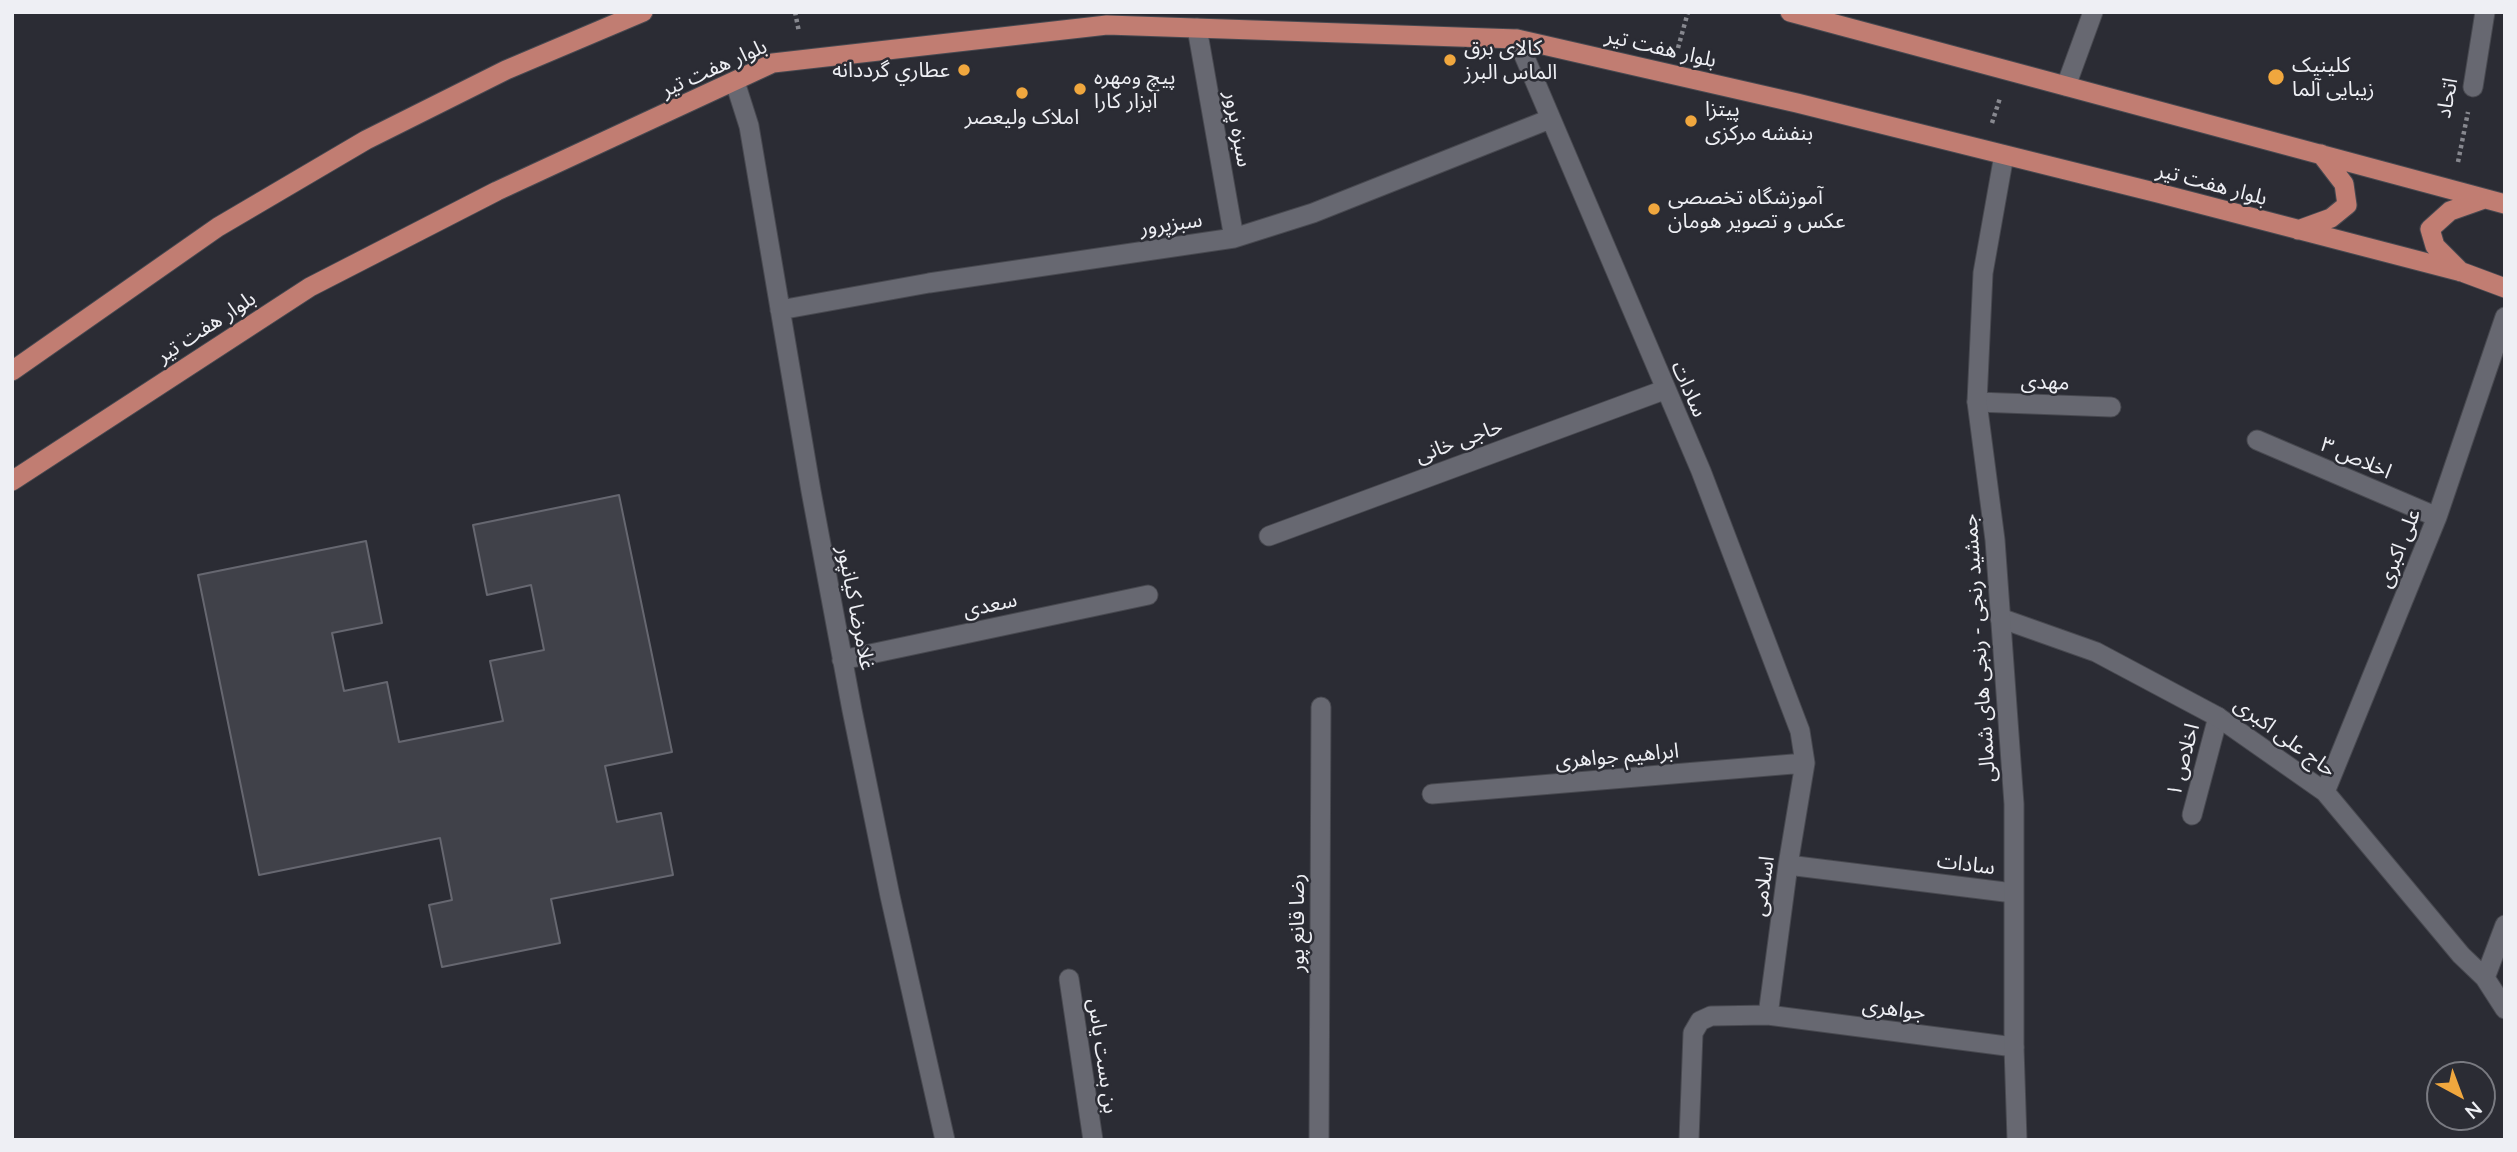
<!DOCTYPE html>
<meta charset="utf-8">
<style>
body{margin:0}
#map{position:relative;width:2517px;height:1152px;overflow:hidden;background:#2b2c34;font-family:Lato,sans-serif}
canvas{display:block}
.frame{position:absolute;inset:0;border:14px solid #eeeff4;pointer-events:none}
.north{position:absolute;left:2426px;top:1061px;width:70px;height:70px;box-sizing:border-box;background:#2b2c34;border:2px solid #797a81;border-radius:50%;rotate:139deg;font-size:19px;font-weight:700;line-height:28px;text-align:center;color:#eeeff4}
.north::after{content:'';display:block;margin:auto;width:24px;height:32px;background:#f0a73e;clip-path:polygon(50% 0,100% 100%,50% 72%,0 100%)}
</style>
<div id="map">
<canvas width="2517" height="1152"></canvas>
<div class="frame"></div>
<div class="north">N</div>
</div>
<script>
const c = document.querySelector('canvas').getContext('2d');
c.lineJoin = 'round';
function fillPath(path, color) {
  c.fillStyle = color;
  c.fill(path, 'evenodd');
}
function shape(rows) {
  const path = new Path2D();
  for (const r of rows) {
    path.moveTo(r[0], r[1]);
    for (let i = 2; i < r.length; i += 2) path.lineTo(r[i], r[i + 1]);
  }
  return path;
}
function trace(path, color, width, dash) {
  c.strokeStyle = color;
  c.lineWidth = width;
  c.lineCap = dash ? 'butt' : 'round';
  c.setLineDash(dash || []);
  c.stroke(path);
}
function label(font, color, halo, rows, align = 'center') {
  c.font = font + ' Lato,"Noto Sans Arabic",sans-serif';
  c.lineWidth = 5;
  c.setLineDash([]);
  c.textBaseline = 'middle';
  c.strokeStyle = halo;
  c.fillStyle = color;
  for (const [text, x, y, turn = 0] of rows) {
    c.save();
    c.translate(x, y);
    c.rotate((+turn || 0) * Math.PI / 180);
    c.textAlign = isNaN(turn) ? turn : align;
    if (halo) c.strokeText(text, 0, 0);
    c.fillText(text, 0, 0);
    c.restore();
  }
}
const building = shape([
 [619,495,672,752,605,766,617,822,661,813,673,875,551,899,560,943,442,967,429,905,452,900,440,838,259,875,198,575,366,541,382,623,332,633,344,691,387,682,399,742,503,721,490,661,544,650,531,585,487,595,473,525,619,495]
]);
const path = shape([
 [795,12,799,32],
 [1678,48,1688,12],
 [1992,123,2000,98],
 [2458,162,2468,112]
]);
const service = shape([
 [2192,815,2218,717],
 [1069,979,1093,1140]
]);
const minor = shape([
 [1197,28,1234,238],
 [1517,39,1701,471,1800,731,1805,763,1788,865,1768,1015],
 [735,82,749,126,811,491,852,710,890,896,945,1140],
 [2473,87,2485,12],
 [780,310,929,283,1234,238,1313,213,1550,119],
 [1977,402,2111,407],
 [2257,440,2437,517],
 [1269,536,1664,390],
 [2000,618,2096,652,2218,717,2325,792,2461,955,2485,978,2505,1009],
 [842,660,1148,595],
 [2325,792,2437,517,2505,317],
 [1432,794,1805,763],
 [1788,865,2013,893],
 [2485,978,2505,925],
 [1319,1140,1321,707],
 [1689,1140,1693,1033,1700,1021,1711,1016,1768,1015,2014,1047]
]);
const tertiary = shape([
 [2066,86,2093,12],
 [2004,155,1983,273,1977,402,1995,540,2014,804,2014,1047,2017,1140]
]);
const primary = shape([
 [1790,12,2505,204],
 [2298,230,2331,218,2347,205,2344,184,2321,154],
 [2461,272,2435,246,2430,229,2450,211,2484,199],
 [12,371,218,227,366,140,506,70,643,12],
 [12,481,310,287,497,191,773,63,1107,25,1517,39,1797,103,2158,193,2462,272,2505,288]
]);
const markers = [
 [1450,60,7,"#f0a73e"],
 [964,70,7,"#f0a73e"],
 [2276,77,9,"#f0a73e"],
 [1080,89,7,"#f0a73e"],
 [1022,93,7,"#f0a73e"],
 [1691,121,7,"#f0a73e"],
 [1654,209,7,"#f0a73e"]
];
const poiNames = [
 ["کالای برق",1464,48],
 ["الماس البرز",1464,72],
 ["کلینیک",2292,65],
 ["زیبایی آلما",2292,89],
 ["عطاري گرددانه",950,70,"right"],
 ["پیچ ومهره",1094,77],
 ["ابزار کارا",1094,101],
 ["پیتزا",1705,109],
 ["بنفشه مرکزی",1705,133],
 ["املاک ولیعصر",1022,117,"center"],
 ["آموزشگاه تخصصی",1668,197],
 ["عکس و تصویر هومان",1668,221]
];
const streetNames = [
 ["بلوار هفت تیر",1661,48,13],
 ["بلوار هفت تیر",714,68,-24],
 ["اتحاد",2447,98,-79],
 ["سبزه پرور",1238,129,80],
 ["بلوار هفت تیر",2212,184,15],
 ["سبزپرور",1171,224,-8],
 ["بلوار هفت تیر",206,327,-33],
 ["مهدی",2045,382,2],
 ["سادات",1689,389,66],
 ["حاجی خانی",1459,441,-20],
 ["اخلاص ۳",2356,458,23],
 ["علی اکبری",2399,548,-68],
 ["سعدی",990,605,-12],
 ["غلامرضا کیانپور",856,608,79],
 ["جمشید رنجی - رنجی های شمالی",1979,648,-94],
 ["حاج علی اکبری",2285,737,36],
 ["ابراهیم جواهری",1617,756,-5],
 ["اخلاص ۱",2183,760,-75],
 ["سادات",1966,864,7],
 ["اسلامی",1763,886,-82],
 ["رضا قانع پور",1297,923,-90],
 ["جواهری",1894,1009,7],
 ["بن بست یاس",1103,1056,82]
];
fillPath(building, '#404149');
trace(building, '#666770', 2);
trace(service, '#484950', 21);
trace(minor, '#484950', 21);
trace(tertiary, '#484950', 21);
trace(primary, '#484950', 21);
trace(path, '#87888f', 4.5, [3.5, 3.5]);
trace(service, '#676871', 19);
trace(minor, '#676871', 19);
trace(tertiary, '#676871', 19);
trace(primary, '#c17d72', 19);
for (const [x, y, r, color] of markers) {
  const dot = new Path2D();
  dot.arc(x, y, r, 0, 2 * Math.PI);
  c.fillStyle = color;
  c.fill(dot);
  trace(dot, '#2b2c34', 2.5);
}
label('21px', '#eeeff4', '#2b2c34', poiNames, 'left');
label('21px', '#eeeff4', '#2b2c34', streetNames);
</script>
